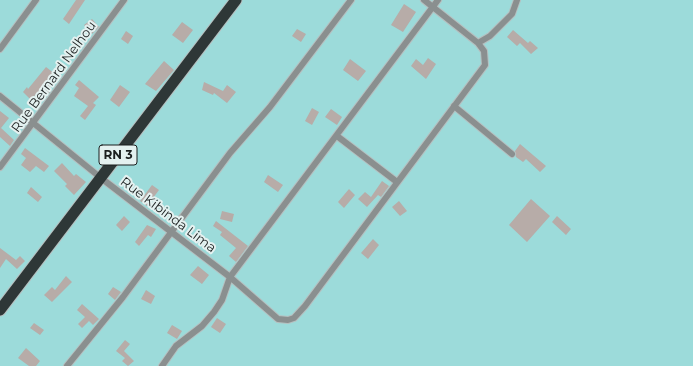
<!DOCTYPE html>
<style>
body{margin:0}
canvas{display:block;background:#d7e3e3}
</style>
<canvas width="693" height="366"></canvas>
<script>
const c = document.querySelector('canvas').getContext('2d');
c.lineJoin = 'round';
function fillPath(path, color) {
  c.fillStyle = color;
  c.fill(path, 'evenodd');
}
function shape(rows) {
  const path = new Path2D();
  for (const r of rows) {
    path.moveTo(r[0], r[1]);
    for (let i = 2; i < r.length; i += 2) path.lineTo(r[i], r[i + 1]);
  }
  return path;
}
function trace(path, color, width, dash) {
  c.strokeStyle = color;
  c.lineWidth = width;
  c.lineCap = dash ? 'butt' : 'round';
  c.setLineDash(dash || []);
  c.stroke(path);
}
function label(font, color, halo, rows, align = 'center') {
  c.font = font + ' Montserrat,sans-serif';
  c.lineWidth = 4;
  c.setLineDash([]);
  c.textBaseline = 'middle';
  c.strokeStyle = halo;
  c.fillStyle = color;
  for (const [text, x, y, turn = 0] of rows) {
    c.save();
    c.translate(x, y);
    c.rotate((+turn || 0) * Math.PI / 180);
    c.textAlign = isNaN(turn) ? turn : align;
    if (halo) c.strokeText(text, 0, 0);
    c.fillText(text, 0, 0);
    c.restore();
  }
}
const green = shape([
 [0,0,693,0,693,366,0,366]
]);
const building = shape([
 [76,0,85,0,69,24,63,19],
 [404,4,416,12,403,32,391,25],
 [92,19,99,27,92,34,84,25],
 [182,22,193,30,183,43,172,35],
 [297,29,306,34,301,42,292,36],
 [513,30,528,43,530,41,538,48,531,54,520,43,517,46,507,37],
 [126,31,133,36,128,44,121,39],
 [428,58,436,64,426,79,411,66,416,59,423,65],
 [350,59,366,71,358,81,343,70],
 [164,61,174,70,156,91,145,84],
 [46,67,59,77,49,89,51,91,44,99,37,93,31,100,23,92,27,87,28,89],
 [79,80,99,97,93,103,96,105,85,120,80,116,88,106,74,96,79,88,75,85],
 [204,82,223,91,227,85,236,92,227,103,214,93,213,95,202,90],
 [120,85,130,92,119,107,110,100],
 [312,108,319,112,312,125,305,121],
 [331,109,342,117,337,125,325,117],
 [0,111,9,118,1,128,14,140,10,146,0,137],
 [520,144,546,166,540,172,526,159,523,162,516,157,515,151],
 [25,148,49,166,44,172,36,166,30,172,21,165,26,158,21,154],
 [62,163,74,176,76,174,86,182,74,195,65,186,67,184,54,171],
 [268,175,283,185,278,192,264,182],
 [382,181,389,186,381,197,378,195,367,207,358,199,365,192,371,197],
 [152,185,159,190,147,206,140,201],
 [31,187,42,197,38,202,27,193],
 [349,189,355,195,344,208,338,202],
 [531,199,550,216,527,242,509,225],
 [399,201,407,211,400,216,392,207],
 [222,211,234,214,232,222,220,219],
 [124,216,130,222,122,231,116,225],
 [557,216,571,229,566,235,552,222],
 [216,221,248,246,236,262,229,256,236,248,220,235,222,232,213,226],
 [147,225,156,229,151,237,148,235,139,246,135,242],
 [373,239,379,245,368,259,361,253],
 [0,248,16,260,20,256,25,261,17,269,6,259,0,268],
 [198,266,209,275,202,284,190,275],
 [66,276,72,282,52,302,44,295,52,287,55,290],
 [113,287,121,292,115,300,108,294],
 [146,290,155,296,151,304,141,299],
 [82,304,99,319,93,325,89,321,82,328,78,324,85,317,77,310],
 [217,318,226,324,220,333,211,327],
 [34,323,44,330,40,335,30,328],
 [172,325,182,331,177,339,167,333],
 [125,340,130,344,124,351,134,361,128,366,122,361,125,358,116,351],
 [26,348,40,361,36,366,29,366,18,358]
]);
const street = shape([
 [478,43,490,36,512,14,517,0],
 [0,49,36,0],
 [0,96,101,178,230,277,278,319,288,320,294,318,305,306,485,65,484,51,478,43,424,0],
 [454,106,512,154],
 [337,136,397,182],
 [0,167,124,0],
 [67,366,123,297,230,153,270,107,351,0],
 [162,366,176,346,202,326,214,312,222,300,230,277,438,0]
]);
const highway = shape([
 [0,310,236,0]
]);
const shields = [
 [118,155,38]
];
const shieldNames = [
 ["RN 3",118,155]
];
const streetNames = [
 ["Rue Bernard Nelhou",54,77,-54],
 ["Rue Kibinda Lima",168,215,37]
];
fillPath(green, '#9cdbda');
fillPath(building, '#b7aca8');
trace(street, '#b5c0c0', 8);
trace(highway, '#b5c0c0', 13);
trace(street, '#8a8f8f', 6);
trace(highway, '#2e3737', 11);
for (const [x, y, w] of shields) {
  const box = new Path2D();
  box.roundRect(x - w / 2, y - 10, w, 20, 3);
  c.fillStyle = '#e4f1f0';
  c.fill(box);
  trace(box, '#1b1f1f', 1);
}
label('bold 12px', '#1b1f1f', null, shieldNames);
label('13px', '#1b1f1f', '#e4f1f0', streetNames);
</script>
